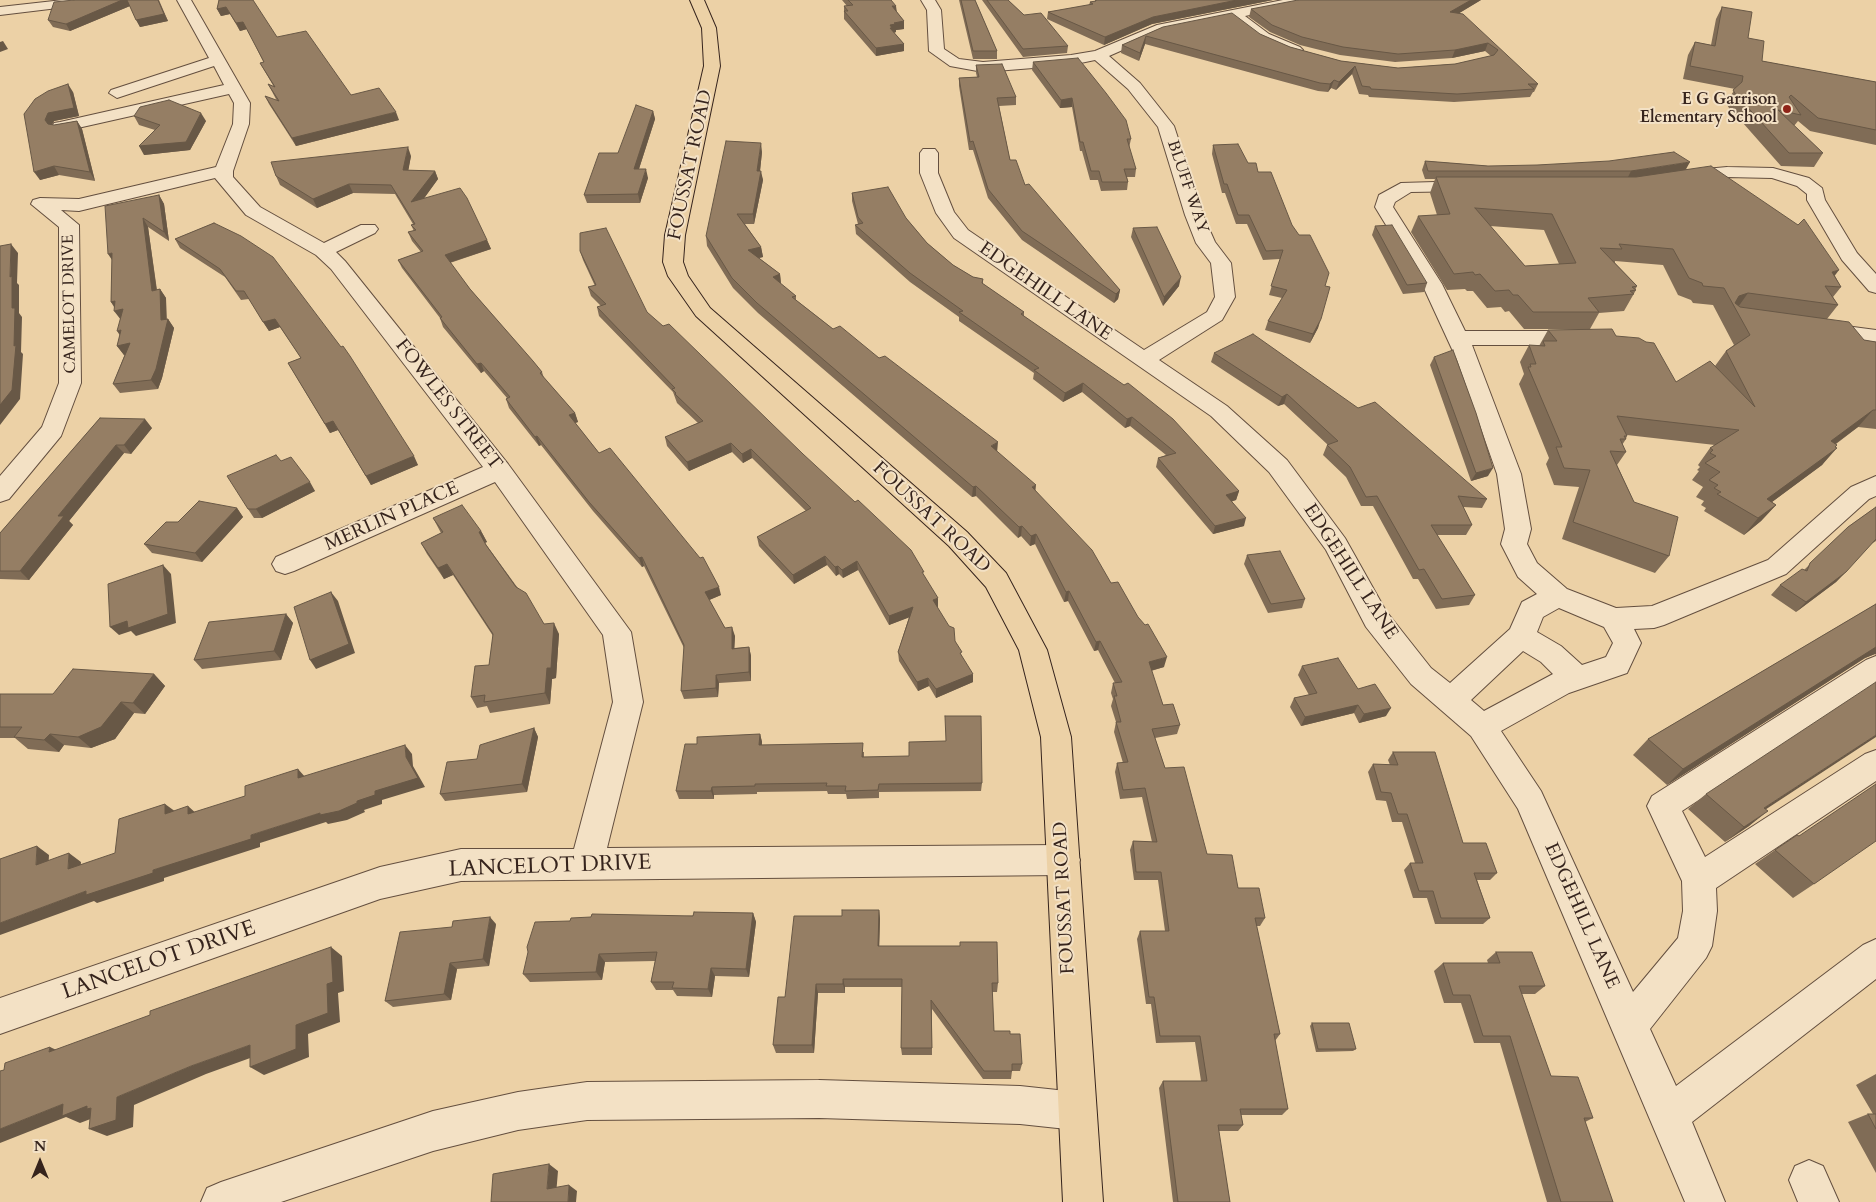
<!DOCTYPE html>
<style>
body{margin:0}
#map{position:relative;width:1876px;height:1202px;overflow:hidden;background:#ecd1a6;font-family:Cardo,serif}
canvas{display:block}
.north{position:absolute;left:15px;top:1137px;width:50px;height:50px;-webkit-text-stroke:4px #f3e1c5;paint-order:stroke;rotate:0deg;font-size:14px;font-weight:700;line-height:20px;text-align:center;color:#36241d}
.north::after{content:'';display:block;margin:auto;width:18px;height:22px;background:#36241d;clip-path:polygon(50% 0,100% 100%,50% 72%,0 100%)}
</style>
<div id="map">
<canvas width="1876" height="1202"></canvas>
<div class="north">N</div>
</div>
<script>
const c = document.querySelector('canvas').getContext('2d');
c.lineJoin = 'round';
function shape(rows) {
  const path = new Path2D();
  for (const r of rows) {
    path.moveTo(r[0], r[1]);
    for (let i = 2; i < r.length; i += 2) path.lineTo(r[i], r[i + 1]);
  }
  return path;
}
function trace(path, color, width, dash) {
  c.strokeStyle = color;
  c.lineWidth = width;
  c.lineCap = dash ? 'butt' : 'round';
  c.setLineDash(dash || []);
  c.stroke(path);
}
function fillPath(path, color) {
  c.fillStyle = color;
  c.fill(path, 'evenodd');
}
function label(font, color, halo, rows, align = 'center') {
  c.font = font + ' Cardo,serif';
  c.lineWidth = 4;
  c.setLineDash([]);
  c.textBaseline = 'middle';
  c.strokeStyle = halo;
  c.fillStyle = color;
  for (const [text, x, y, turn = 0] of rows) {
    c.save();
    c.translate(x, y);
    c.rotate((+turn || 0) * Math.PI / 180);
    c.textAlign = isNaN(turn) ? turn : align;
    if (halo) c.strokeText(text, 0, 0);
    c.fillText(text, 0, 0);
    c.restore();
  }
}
const minor = shape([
 [63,0,98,0,91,4,0,15,0,7,63,0],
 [177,0,191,0,250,103,249,124,233,171,233,177,260,207,324,243,361,225,375,225,378,229,375,233,336,252,345,261,508,464,631,632,643,702,607,848,1063,845,1075,849,1080,860,1075,871,1063,875,461,881,380,899,0,1034,0,998,380,867,461,849,574,849,613,702,603,635,495,482,294,571,285,574,276,571,272,564,276,557,483,467,331,269,316,255,246,215,215,178,79,211,61,210,79,225,81,383,61,436,9,499,0,502,0,476,42,427,59,383,59,227,31,204,33,200,40,198,79,199,216,167,233,124,234,103,229,94,60,132,54,131,52,127,54,123,60,122,224,85,214,66,123,96,117,98,109,93,111,90,209,58,177,0],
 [921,0,935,0,941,10,944,49,959,59,983,62,1071,55,1095,51,1157,25,1283,0,1311,0,1304,4,1245,16,1269,34,1300,47,1303,50,1300,53,1290,53,1259,40,1231,19,1161,33,1109,56,1140,83,1174,126,1203,215,1215,242,1231,263,1235,297,1222,320,1159,360,1227,406,1287,460,1345,538,1386,611,1431,668,1450,683,1510,629,1522,602,1537,594,1518,577,1501,544,1505,529,1497,474,1457,360,1422,284,1375,207,1379,195,1401,183,1469,181,1475,182,1478,186,1475,190,1469,191,1411,192,1395,202,1393,207,1442,284,1465,331,1581,331,1589,333,1592,338,1589,343,1581,345,1472,345,1521,474,1531,529,1527,544,1537,563,1567,589,1616,608,1652,606,1768,560,1851,487,1876,476,1876,496,1869,499,1786,574,1664,625,1654,628,1634,629,1641,643,1627,673,1569,693,1501,731,1541,791,1633,992,1678,938,1683,911,1682,881,1647,806,1652,796,1866,660,1876,656,1876,683,1682,811,1705,857,1865,754,1876,750,1876,781,1716,888,1717,911,1712,946,1706,958,1650,1029,1676,1086,1863,945,1876,939,1876,979,1692,1122,1725,1202,1685,1202,1518,809,1471,736,1411,684,1366,627,1326,550,1269,472,1211,416,954,238,936,213,920,173,920,153,923,149,935,149,938,153,938,173,954,212,968,230,1144,350,1207,312,1215,297,1211,263,1196,243,1185,215,1158,127,1128,89,1095,60,1071,65,983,72,950,66,929,51,927,10,921,0],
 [1559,608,1604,627,1613,643,1606,657,1582,665,1561,646,1537,632,1543,617,1559,608],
 [1523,651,1541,662,1553,674,1484,711,1471,700,1523,651],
 [1727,167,1773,168,1809,178,1822,188,1825,200,1857,253,1876,274,1876,293,1869,291,1842,260,1807,200,1807,194,1797,186,1772,178,1727,177,1684,181,1678,180,1675,176,1678,172,1684,171,1727,167],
 [1823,323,1876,330,1876,342,1815,334,1812,329,1815,324,1823,323],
 [819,1080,1020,1086,1076,1092,1090,1097,1095,1111,1090,1125,1076,1130,1020,1124,819,1118,587,1120,518,1130,433,1151,281,1202,201,1202,207,1188,221,1182,433,1111,518,1092,587,1082,819,1080],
 [1809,1160,1823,1166,1839,1202,1798,1202,1789,1180,1795,1166,1809,1160]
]);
const major = shape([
 [690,0,704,0,716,28,720,66,685,235,683,262,688,276,710,308,967,532,1006,573,1047,650,1071,737,1103,1202,1063,1202,1041,737,1019,650,986,587,949,546,696,316,668,276,663,262,665,235,704,66,702,28,690,0]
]);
const wall = shape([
 [73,0,159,0,168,21,140,27,130,6,70,31,53,27,48,20],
 [219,0,277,37,351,95,399,120,296,146,269,104,265,96,277,101,268,84,274,87,260,63,264,63,247,29,240,31,230,14,221,16,217,9],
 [842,0,891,0,897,12,904,21,904,29,896,30,896,32,894,33,904,44,904,51,876,56,844,19,844,6,847,6],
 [959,0,975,0,997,51,997,59,973,59],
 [982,0,1008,0,1024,15,1068,46,1067,53,1023,57],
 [1095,0,1273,0,1152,24,1104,45,1047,19,1048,12,1089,5,1090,2,1095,1],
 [1481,0,1459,13,1538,84,1534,92,1533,92,1530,97,1454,102,1369,97,1368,95,1359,94,1352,74,1336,90,1331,88,1328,92,1318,91,1145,44,1139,61,1121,53,1122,45,1163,27,1260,34,1290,47,1341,61,1398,68,1455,64,1491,56,1485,51,1452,58,1395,62,1340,55,1300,45,1270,32,1249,17,1251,9],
 [1722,7,1748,38,1762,61,1876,82,1876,145,1810,131,1798,121,1794,126,1823,153,1814,167,1781,166,1735,114,1732,113,1726,103,1735,89,1683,79,1688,55,1695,42,1711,45,1716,19],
 [1033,62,1131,139,1129,148,1136,169,1135,177,1127,177,1128,182,1127,190,1101,191,1098,180,1090,180,1082,151,1080,151,1072,107,1060,108,1032,70],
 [976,65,1016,97,1016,105,999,106,1010,160,1025,185,1120,290,1118,299,1114,303,1022,240,988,198,973,150,969,150,959,86,959,78,977,77,976,73],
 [73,92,79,116,54,121,52,125,54,125,77,121,82,129,95,181,59,175,40,180,24,114],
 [653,111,655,119,639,169,648,178,640,203,587,203,584,195,618,153],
 [134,116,206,121,190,150,144,155,155,130,139,125],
 [1213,145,1248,163,1258,172,1292,225,1325,286,1318,328,1310,343,1265,330,1268,321,1282,298,1269,295,1280,259,1263,260,1247,224,1236,224,1225,193,1222,193,1212,154],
 [762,152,760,171,763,180,754,224,745,224,761,247,763,257,759,258,780,274,781,284,796,296,796,300,833,329,879,358,997,452,1036,491,1111,583,1164,667,1151,671,1163,705,1180,725,1177,734,1155,738,1165,768,1207,854,1265,918,1260,926,1256,926,1280,1034,1275,1041,1288,1109,1282,1115,1241,1115,1243,1125,1238,1131,1218,1131,1230,1202,1173,1202,1159,1088,1163,1081,1201,1081,1195,1042,1156,1043,1151,1004,1146,1004,1137,939,1140,931,1165,931,1158,880,1134,880,1130,850,1133,841,1152,842,1142,797,1120,799,1115,772,1117,763,1123,763,1114,732,1116,722,1111,706,1113,699,1111,693,1113,683,1115,683,1098,650,1094,651,1068,601,1064,602,1035,544,1030,546,1021,536,1018,538,976,496,972,497,758,313,733,288,707,246,706,236],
 [411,156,408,170,435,171,438,179,424,198,487,240,491,249,450,263,470,289,542,372,544,378,575,413,578,422,575,423,599,453,721,595,709,600,725,628,735,636,734,648,749,647,751,656,751,681,719,683,718,697,684,699,681,691,684,648,644,566,642,567,593,511,541,445,539,446,509,408,506,399,507,398,484,371,481,373,443,327,440,318,402,268,398,260,421,252,412,241,408,232,414,231,411,225,413,224,395,194,353,193,317,208,280,185,276,176],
 [1425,161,1488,166,1685,170,1835,276,1841,287,1833,297,1838,305,1827,319,1864,340,1876,342,1876,429,1858,427,1836,444,1837,445,1822,465,1772,502,1776,505,1761,521,1744,535,1704,511,1706,508,1701,505,1704,501,1696,497,1703,487,1692,480,1699,471,1697,470,1700,467,1698,465,1710,448,1715,445,1627,435,1626,439,1622,445,1626,452,1617,465,1634,502,1669,556,1655,573,1562,539,1579,487,1554,485,1546,464,1549,458,1519,384,1524,374,1520,362,1529,345,1539,346,1548,330,1587,329,1524,329,1509,311,1505,312,1501,307,1487,308,1473,291,1467,291,1465,289,1447,290,1411,232,1418,216,1437,215,1430,193,1435,179,1425,179,1422,170],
 [1490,226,1544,230,1559,264,1525,266],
 [1615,261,1663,265,1678,295,1691,300,1693,303,1713,305,1734,345,1726,351,1715,366,1676,382,1616,336,1590,329,1599,313,1624,311,1636,290,1635,290,1637,286,1615,263],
 [852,193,906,218,927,243,953,265,973,277,983,279,983,284,1024,312,1024,316,1239,491,1236,500,1232,501,1244,526,1213,534,1156,467,1158,458,1166,455,1130,426,1125,428,1082,392,1063,402,1033,379,1034,373,959,321,959,317,910,282,856,234,855,225,858,224,852,201],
 [159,195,164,204,169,241,148,227,157,290,160,289,166,298,166,319,168,319,174,328,162,378,158,389,120,393,113,384,125,354,124,355,117,346,120,335,120,318,114,307,111,302,112,260],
 [214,223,418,465,371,485,338,430,330,433,288,363,301,358,280,327,269,331,249,299,241,300,225,277,180,248,175,239],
 [1375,226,1427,283,1424,292,1403,294,1372,235],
 [1133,228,1179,286,1163,306,1131,237],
 [580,251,647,312,924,576,938,607,937,607,955,641,973,682,936,698,929,686,918,691,899,661,898,652,909,617,889,625,858,570,843,578,839,574,836,576,827,565,794,584,759,546,757,537,806,511,752,458,743,463,732,452,689,471,667,446,665,437,698,423,677,403,673,392,599,316,597,307,601,306,591,296,588,287,595,286,583,260],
 [1214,353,1487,499,1482,508,1463,507,1472,525,1466,535,1437,535,1475,595,1469,605,1436,609,1418,579,1413,579,1373,506,1361,506,1346,477,1323,455,1327,445,1328,445,1284,404,1278,406,1211,362],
 [1434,357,1488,476,1471,481,1430,365],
 [100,418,152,428,131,454,124,453,69,521,73,525,29,580,0,579,0,533],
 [281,461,315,491,262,518,254,518,248,509],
 [1876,507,1876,541,1871,544,1836,582,1796,612,1771,595,1780,585,1804,570,1848,527],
 [237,508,243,517,202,562,152,553,144,544],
 [433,518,481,531,487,542,485,543,544,624,559,634,556,678,552,679,550,704,490,713,487,706,477,708,471,697,489,665,493,636,453,575,444,579,427,554,421,543,441,533],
 [1247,555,1305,599,1302,608,1268,613,1244,564],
 [1876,604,1876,655,1875,654,1865,658,1667,785,1633,755,1648,739],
 [286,614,293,623,281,660,202,669,194,660],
 [1302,666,1358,689,1386,716,1359,723,1354,713,1301,726,1290,707,1294,698,1309,695,1298,675],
 [154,674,165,686,145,714,134,713,115,739,91,748,64,745,59,752,28,749,15,738,0,738,0,694,53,694],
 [534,728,538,737,527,792,445,801,440,794,477,759],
 [760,734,762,742,762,745,864,752,864,757,982,783,981,791,879,792,879,798,847,799,846,794,828,794,827,791,757,792,757,794,714,795,714,799,679,799,676,791,697,744],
 [1393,752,1463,843,1497,873,1490,880,1477,880,1490,918,1483,924,1435,924,1427,898,1413,898,1404,870,1410,863,1415,863,1402,822,1392,822,1386,801,1376,800,1368,772,1373,764,1390,765,1388,760],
 [1706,794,1765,809,1749,826,1725,842,1688,809],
 [1799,836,1814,884,1793,898,1755,864,1775,850],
 [879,910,880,919,879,946,998,983,997,992,992,992,994,1031,1010,1034,1022,1064,1020,1071,1012,1071,1011,1079,983,1079,932,1009,932,1055,902,1055,901,1048,902,987,845,987,845,993,818,993,814,1053,776,1053,773,1045,785,997,842,916],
 [753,913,756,922,749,977,715,976,712,997,677,996,673,990,656,990,651,982,655,961,605,962,602,980,530,982,523,974,570,921],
 [496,924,489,966,457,969,451,1000,393,1007,385,1001],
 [1496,952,1545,986,1535,994,1521,994,1551,1076,1593,1118,1585,1122,1613,1202,1547,1202,1500,1043,1474,1043,1461,1003,1444,1003,1434,971,1443,963,1488,963,1487,960],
 [1312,1023,1356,1049,1353,1051,1316,1052,1310,1026],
 [1876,1074,1876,1173,1848,1122,1868,1114,1873,1114,1856,1085]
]);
const shadedWall = shape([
 [122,0,127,0,130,6,70,31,66,24],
 [158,0,168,21,140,27,136,20],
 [1237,0,1273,0,1152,24,1104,45,1105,37,1153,17],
 [1471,0,1481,0,1448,20,1450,12],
 [892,6,896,6,897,13],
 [226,7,230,14,221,16,217,9],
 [904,21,904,29,896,30,896,32,892,33,892,36,890,25,894,23],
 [243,22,247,29,240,31,236,23],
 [1146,36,1145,44,1139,61,1140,53],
 [3,41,8,49,0,52,0,42],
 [1488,43,1485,51,1452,58,1455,50],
 [904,44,904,51,876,56,876,48],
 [1355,66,1352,74,1336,90,1339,82],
 [1334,80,1331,88,1328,92,1330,84],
 [68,84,73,92,79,116,54,121,50,128,45,120,48,113],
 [1072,98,1072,107,1060,108,1061,100],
 [653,111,655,119,636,178,634,169],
 [396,112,399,120,296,146,292,138],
 [201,113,206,121,190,150,144,155,139,146],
 [77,121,82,129,95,181,90,172],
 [761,143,762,152,759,180,757,171],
 [408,147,411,156,407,178,403,170],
 [1690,162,1685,171,1627,179,1631,171],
 [54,166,59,175,40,180,34,172],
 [646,169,648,178,640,203,638,194],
 [435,171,438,179,415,211,411,202],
 [761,171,763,180,754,224,753,214],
 [349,184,353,193,317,208,313,199],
 [159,195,164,204,169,241,164,232],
 [143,218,148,227,158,300,152,291],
 [487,240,491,249,448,263,445,255],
 [11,244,18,253,17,283,19,285,19,313,22,317,21,352,23,354,20,399,0,425,0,405,14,346,10,277],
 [761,247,763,257,750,260,748,250],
 [112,253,114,263,108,254],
 [1839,270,1827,286,1825,286,1832,272],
 [780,274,781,284,773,277],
 [1181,277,1179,286,1163,306,1164,297],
 [160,289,166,298,167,323,168,319,174,328,162,378,158,389,151,380,161,320],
 [1120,290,1118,299,1114,303,1116,294],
 [1748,293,1736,310,1733,304,1739,296],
 [115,301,123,309,121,320,114,311,117,310,111,302],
 [275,319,280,327,269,331,263,322],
 [1321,319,1318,328,1310,343,1313,334],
 [121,330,123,340,117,331],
 [130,343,136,352,124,355,117,346],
 [481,363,484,371,481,373,477,364],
 [1083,383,1082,392,1063,402,1065,393],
 [1287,394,1284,404,1278,406,1282,397],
 [1873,410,1858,427,1816,458,1831,441],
 [575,413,578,422,572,424,569,415],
 [1132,417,1130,426,1125,428,1127,419],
 [145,419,152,428,131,454,124,445],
 [333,421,338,430,330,433,325,424],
 [537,436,541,445,539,446,535,437],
 [998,442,997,453,991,446],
 [731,443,732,452,689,471,687,462],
 [116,445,124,453,69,521,73,525,29,580,20,571,58,516],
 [1837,445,1830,453,1837,448,1822,465,1753,516,1767,499],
 [751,449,752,458,743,463,742,454],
 [414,456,418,465,371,485,366,476],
 [1493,468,1488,476,1471,481,1476,473],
 [310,482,315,491,262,518,256,509],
 [1036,485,1035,495,1032,487],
 [976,486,976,496,972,497,973,487],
 [1239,491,1236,500,1224,504,1226,495],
 [1776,505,1761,521,1744,535,1758,518],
 [237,508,243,517,202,562,195,553],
 [1246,518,1244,526,1213,534,1215,526],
 [1022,526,1021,536,1018,538,1019,527],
 [481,531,487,542,484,543,479,532],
 [1036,534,1035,544,1030,546,1031,536],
 [825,556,827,565,794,584,793,575],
 [642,557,644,566,642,567,639,558],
 [857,561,858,570,843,578,842,570],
 [447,564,453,575,444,579,438,568],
 [163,565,171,574,176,623,136,636,131,631,119,635,110,627],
 [838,566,839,574,836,576,835,567],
 [1846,572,1836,582,1796,612,1806,602],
 [719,587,721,595,707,601,705,592],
 [1069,591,1068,601,1064,602,1066,592],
 [331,592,338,601,355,653,316,669,310,660],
 [938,598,938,607,933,609,933,600],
 [913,607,913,616,889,625,889,616],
 [286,614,293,623,281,660,274,651],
 [554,623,559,634,556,678,552,679,550,704,545,693,547,668],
 [732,627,735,636,734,657,732,649],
 [1100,641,1098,650,1094,651,1096,642],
 [749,647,751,656,751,681,749,672],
 [1876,647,1876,654,1875,654,1865,658,1667,785,1683,769],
 [1167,657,1164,667,1146,672,1149,662],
 [154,674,165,686,145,714,133,703],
 [973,674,973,682,936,698,936,689],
 [716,675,719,683,718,697,716,688],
 [928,678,929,686,918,691,917,682],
 [121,702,134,713,115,739,91,748,78,737],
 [1358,705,1354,713,1301,726,1305,717],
 [1391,708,1386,716,1359,723,1364,714],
 [534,728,538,737,527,792,522,784],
 [50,734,64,745,59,752,44,740],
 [760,734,762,742,761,753,759,745],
 [1876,735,1876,737,1745,823,1764,808],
 [405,745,412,754,413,766,425,787,382,800,382,804,364,810,365,812,347,820,328,824,326,822,260,843,260,847,164,878,164,881,97,903,94,901,0,935,0,923,86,891,153,870,251,835,357,801,375,791,406,757],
 [298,769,306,778,298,778],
 [712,787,714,795,714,799,711,791],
 [165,804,176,812,165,814],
 [188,806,198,815,188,814],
 [1768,811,1749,826,1725,842,1744,827],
 [37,846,49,855,48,873,36,865],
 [69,853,81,862,80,877,68,869],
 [879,910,880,919,879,955,878,946],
 [753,913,756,922,749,977,746,969],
 [490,917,496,924,489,966,483,959],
 [331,947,342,956,344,991,338,993,340,1022,308,1034,309,1057,264,1075,250,1067,296,1025,327,984],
 [599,954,605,962,602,980,596,972],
 [450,963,457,969,451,1000,444,994],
 [711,968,715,976,712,997,708,989],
 [843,979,845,987,845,993,843,984],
 [816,984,818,993,814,1053,812,1045],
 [250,1045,264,1053,206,1074,134,1105,133,1127,107,1136,89,1129,117,1097,191,1066],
 [50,1047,67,1055,49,1052],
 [63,1104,87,1106,101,1115,80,1123,66,1117,0,1143,0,1129],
 [549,1164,558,1171,556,1195,547,1189],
 [569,1185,577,1191,576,1202,568,1202]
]);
const building = shape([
 [74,0,122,0,66,24,48,20,54,2,74,0],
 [127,0,158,0,164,14,136,20,127,0],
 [219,0,253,0,277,37,306,31,351,95,379,88,396,112,292,138,265,96,279,101,268,84,275,87,260,63,264,62,243,22,236,23,226,7,217,9,219,0],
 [848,0,891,0,896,6,892,6,904,21,894,23,896,24,890,25,892,28,890,28,904,44,876,48,844,11,848,11,844,6,853,5,848,0],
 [961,0,975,0,997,51,973,51,961,0],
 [987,0,1008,0,1024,15,1041,13,1068,46,1023,49,987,0],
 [1096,0,1237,0,1153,17,1105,37,1048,12,1093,4,1090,2,1096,1,1096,0],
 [1298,0,1471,0,1450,12,1463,14,1538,84,1528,84,1534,89,1457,94,1371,89,1370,87,1362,86,1355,66,1339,82,1334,80,1330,84,1320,83,1146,36,1140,53,1122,45,1163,27,1232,13,1260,34,1290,47,1341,61,1398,68,1455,64,1494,55,1498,50,1488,43,1455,50,1398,54,1343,47,1302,37,1272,25,1251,9,1298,0],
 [1722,7,1752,12,1748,38,1764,41,1762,61,1876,82,1876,130,1818,118,1791,95,1789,97,1801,115,1778,110,1823,153,1789,153,1742,101,1739,100,1733,90,1742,82,1743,76,1690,66,1695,42,1715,46,1722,7],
 [1078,58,1106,93,1126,120,1131,139,1127,139,1136,169,1124,169,1128,182,1102,182,1099,171,1091,171,1083,142,1080,142,1072,98,1061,100,1033,62,1078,58],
 [1002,64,1016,97,997,98,1010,160,1016,160,1025,185,1029,184,1120,290,1116,294,1022,231,988,189,973,141,970,142,959,78,979,77,976,65,1002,64],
 [68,84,74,108,48,113,45,120,48,124,54,125,77,121,90,172,54,166,34,172,24,114,35,99,48,91,68,84],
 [169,100,201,113,186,142,139,146,160,125,134,116,140,107,169,100],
 [636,105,653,111,634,169,646,169,638,194,584,195,599,153,618,153,636,105],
 [726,141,761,143,757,171,761,171,753,214,737,214,761,247,748,250,780,274,773,277,796,296,792,297,833,329,840,326,879,358,885,356,998,442,991,446,1036,485,1032,487,1092,550,1111,583,1118,582,1138,617,1145,625,1148,624,1167,657,1149,662,1163,705,1173,704,1180,725,1152,729,1165,768,1184,767,1207,854,1232,855,1238,888,1259,888,1265,918,1255,918,1280,1034,1274,1034,1288,1109,1240,1109,1243,1125,1218,1125,1230,1202,1178,1202,1163,1081,1207,1081,1200,1036,1160,1036,1154,997,1149,997,1140,931,1169,931,1161,872,1136,872,1133,841,1157,842,1145,788,1123,790,1117,763,1128,762,1116,722,1121,722,1114,696,1117,696,1113,683,1122,682,1100,641,1096,642,1069,591,1066,592,1036,534,1031,536,1022,526,1019,527,976,486,973,487,757,303,732,278,706,236,726,141],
 [1238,144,1248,163,1256,163,1258,172,1271,172,1292,225,1299,235,1310,235,1329,273,1325,286,1330,287,1321,319,1313,334,1268,321,1287,290,1271,286,1283,250,1266,251,1249,215,1238,215,1227,184,1224,184,1213,145,1238,144],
 [408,147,403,170,435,171,411,202,460,188,467,198,487,240,445,255,470,289,533,361,542,372,540,373,575,413,569,415,599,453,610,448,700,558,703,557,719,587,705,592,725,628,732,627,732,649,749,647,749,672,716,675,716,688,681,691,684,645,642,557,639,558,589,502,537,436,535,437,506,399,510,397,481,363,477,364,440,318,442,317,398,260,423,251,408,232,416,230,411,225,415,224,391,185,349,184,313,199,276,176,271,162,408,147],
 [1674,152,1690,162,1631,171,1428,171,1425,161,1488,166,1537,165,1609,161,1674,152],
 [1711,166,1798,225,1804,219,1839,270,1832,272,1841,287,1825,286,1838,305,1748,293,1739,296,1735,303,1740,307,1849,322,1864,340,1876,342,1876,410,1873,410,1831,441,1837,445,1835,447,1837,448,1767,499,1776,505,1758,518,1717,494,1721,492,1714,488,1718,485,1709,480,1720,472,1705,463,1716,456,1710,453,1713,450,1710,448,1739,430,1617,416,1627,436,1624,436,1626,439,1620,439,1626,452,1610,451,1634,502,1678,517,1669,556,1573,522,1590,470,1564,468,1556,447,1562,447,1528,367,1531,367,1530,364,1536,364,1529,345,1545,346,1543,341,1557,341,1548,330,1612,329,1616,336,1639,338,1646,342,1654,343,1676,382,1710,361,1755,407,1726,351,1750,335,1724,288,1703,286,1702,283,1689,278,1673,249,1619,244,1622,249,1600,248,1637,286,1632,287,1636,290,1630,291,1634,294,1588,298,1599,312,1533,312,1518,295,1513,295,1509,290,1495,291,1480,274,1475,275,1473,272,1454,274,1418,216,1450,214,1436,177,1636,177,1711,166],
 [1475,208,1552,214,1576,263,1525,266,1475,208],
 [888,187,906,218,927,243,953,265,973,277,983,279,982,283,1024,312,1021,314,1124,385,1128,383,1173,419,1239,491,1226,495,1246,518,1215,526,1158,458,1176,453,1132,417,1127,419,1083,383,1065,393,1034,370,1039,368,959,312,963,311,910,273,855,225,863,223,858,217,852,193,888,187],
 [159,195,164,232,143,218,152,291,160,289,161,320,168,319,156,369,151,380,113,384,130,343,117,346,121,330,117,331,123,309,114,311,115,301,111,302,112,253,108,254,105,206,159,195],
 [214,223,241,236,273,257,341,347,343,346,350,356,414,456,366,476,333,421,325,424,288,363,301,358,275,319,263,322,244,291,236,291,220,269,175,239,214,223],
 [1392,225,1427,283,1407,285,1375,226,1392,225],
 [1157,227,1181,277,1164,297,1133,228,1157,227],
 [606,228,647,312,663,326,669,324,803,454,855,502,858,500,911,550,924,572,922,572,938,598,933,600,949,626,954,628,955,641,962,652,960,653,973,674,936,689,928,678,917,682,898,652,913,607,889,616,857,561,842,570,838,566,835,567,825,556,793,575,757,537,811,508,751,449,742,454,731,443,687,462,665,437,703,421,675,394,676,393,672,389,675,388,597,307,606,304,588,287,596,285,580,251,580,233,606,228],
 [11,244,10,277,12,276,12,308,15,308,14,346,16,345,12,390,0,405,0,246,11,244],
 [1253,334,1358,408,1375,402,1487,499,1458,496,1472,525,1431,525,1475,595,1442,599,1424,569,1419,570,1377,496,1366,497,1350,467,1327,445,1338,441,1287,394,1282,397,1214,353,1253,334],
 [1453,350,1476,413,1493,468,1476,473,1434,357,1453,350],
 [100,418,145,419,124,445,116,445,58,516,64,516,20,571,0,571,0,533,100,418],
 [276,455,281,461,291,457,310,482,256,509,248,509,227,476,276,455],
 [199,501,237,508,195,553,144,544,166,522,178,522,199,501],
 [462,505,481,531,479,532,486,545,516,587,526,593,544,624,554,623,551,668,547,668,545,693,484,702,485,695,471,697,475,666,489,665,493,634,447,564,438,568,421,543,443,532,433,518,462,505],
 [1876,507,1876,539,1846,572,1806,602,1780,585,1802,569,1807,571,1810,563,1848,527,1876,507],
 [1280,551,1305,599,1271,604,1247,555,1280,551],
 [163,565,168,614,128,628,127,621,110,627,108,584,163,565],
 [331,592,349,644,310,660,294,607,331,592],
 [1876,604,1876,647,1683,769,1648,739,1876,604],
 [286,614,274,651,194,660,209,622,286,614],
 [1338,658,1358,689,1375,684,1391,708,1364,714,1358,705,1305,717,1294,698,1317,693,1302,666,1338,658],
 [73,669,154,674,133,703,121,702,101,727,78,737,50,734,44,740,14,737,22,727,0,727,0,694,53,694,73,669],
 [1876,682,1876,735,1764,808,1768,811,1744,827,1706,794,1876,682],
 [945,716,981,716,982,783,879,784,878,790,845,791,846,786,826,786,827,783,755,784,755,786,712,787,711,791,676,791,685,744,697,744,697,737,760,734,759,745,863,743,862,757,909,756,909,742,946,741,945,716],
 [534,728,522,784,440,794,447,762,477,759,480,745,534,728],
 [405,745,406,757,418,778,375,791,375,795,357,801,357,803,339,811,320,815,320,813,251,835,251,839,153,870,153,873,86,895,86,891,0,923,0,859,37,846,36,865,69,853,68,869,115,853,119,819,165,804,165,814,188,806,188,814,245,796,245,786,298,769,298,778,405,745],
 [1393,752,1435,752,1463,843,1486,843,1497,873,1474,873,1490,918,1441,918,1433,891,1419,891,1410,863,1423,863,1407,814,1398,814,1391,793,1381,792,1373,764,1398,765,1393,752],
 [1876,784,1876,841,1814,884,1775,850,1797,835,1799,836,1876,784],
 [842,910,879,910,878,946,960,946,960,942,997,942,998,983,992,983,994,1031,1010,1031,1010,1034,1020,1034,1022,1064,1012,1064,1012,1071,984,1071,931,1000,932,1048,901,1048,902,979,843,979,843,984,816,984,812,1045,773,1045,778,997,785,997,794,916,842,916,842,910],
 [694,912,753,913,746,969,711,968,708,989,672,988,674,982,651,982,657,952,599,954,596,972,523,974,528,952,527,947,535,922,570,921,571,918,591,917,592,914,693,916,694,912],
 [490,917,483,959,450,963,444,994,385,1001,400,932,452,927,453,921,490,917],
 [331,947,333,982,327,984,328,1013,296,1025,296,1049,250,1067,250,1045,191,1066,117,1097,116,1120,89,1129,91,1108,87,1109,87,1106,62,1116,63,1104,0,1129,0,1071,4,1070,5,1063,50,1047,49,1052,150,1015,150,1011,331,947],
 [1496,952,1532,952,1545,986,1519,986,1551,1076,1578,1077,1593,1118,1584,1118,1613,1202,1561,1202,1510,1036,1483,1036,1470,995,1453,995,1443,963,1500,963,1496,952],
 [1312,1023,1349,1023,1356,1049,1318,1049,1312,1023],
 [1868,1114,1876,1114,1876,1129,1868,1114],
 [549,1164,547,1189,569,1185,568,1202,491,1202,493,1174,549,1164]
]);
const markers = [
 [1787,109,5,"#8f2418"]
];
const farPoinames = [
 ["E G Garrison",1777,100],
 ["Elementary School",1777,118]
];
const farStreetnames = [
 ["BLUFF WAY",1187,187,71],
 ["CAMELOT DRIVE",70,304,-91]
];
const streetNames = [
 ["FOUSSAT ROAD",691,165,-78],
 ["EDGEHILL LANE",1045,292,35],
 ["FOWLES STREET",448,405,52],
 ["MERLIN PLACE",392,517,-24],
 ["FOUSSAT ROAD",931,518,43],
 ["EDGEHILL LANE",1350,572,57],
 ["FOUSSAT ROAD",1065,898,-93],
 ["EDGEHILL LANE",1581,916,66]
];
const nearStreetnames = [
 ["LANCELOT DRIVE",550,867,-2],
 ["LANCELOT DRIVE",159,961,-19]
];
trace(minor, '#644f3f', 2);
trace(major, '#36241d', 2);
fillPath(minor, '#f3e1c5');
fillPath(major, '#ecd1a6');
fillPath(wall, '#806c56');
fillPath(shadedWall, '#685846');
fillPath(building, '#957e64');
trace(building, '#685846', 1);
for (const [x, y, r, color] of markers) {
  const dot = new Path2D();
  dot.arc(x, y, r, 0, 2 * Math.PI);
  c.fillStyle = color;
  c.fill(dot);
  trace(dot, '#f3e1c5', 2);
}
label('bold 16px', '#36241d', '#f3e1c5', farPoinames, 'right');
label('16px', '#36241d', '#f3e1c5', farStreetnames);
label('19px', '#36241d', '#f3e1c5', streetNames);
label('22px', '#36241d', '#f3e1c5', nearStreetnames);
</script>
